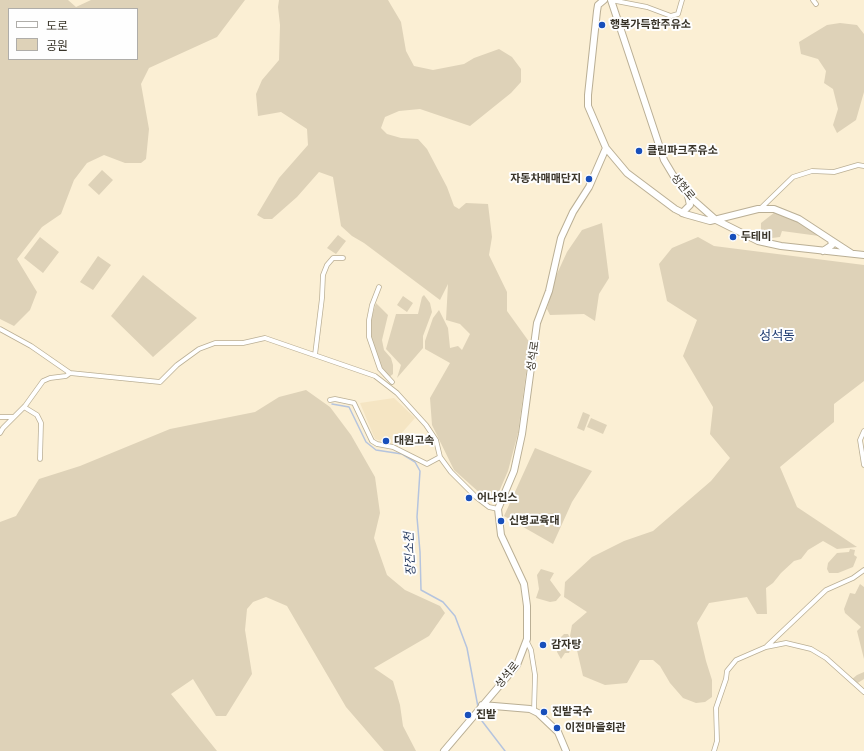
<!DOCTYPE html>
<html>
<head>
<meta charset="utf-8">
<style>
	body { margin:0 }
	#map { position:relative; width:864px; height:751px; overflow:hidden; background:#fbefd4; font-family:"Asap Condensed","Noto Sans KR",sans-serif }
	canvas { display:block }
	.legend { position:absolute; left:8px; top:8px; width:130px; height:52px; box-sizing:border-box; background:#fefefe; border:1px solid #afada9; margin:0; padding:5px 7px; list-style:none; font-size:12px; color:#393429 }
	.legend li { display:flex; align-items:center; gap:8px; height:20px }
	.legend b { width:20px; border:1px solid #afada9 }
</style>
</head>
<body>
<div id="map">
<canvas width="864" height="751"></canvas>
<ul class="legend">
<li><b style="height:5px;background:#fff"></b>도로</li>
<li><b style="height:11px;background:#ded2b8"></b>공원</li>
</ul>
</div>
<script>
const context = document.querySelector('canvas').getContext('2d');
context.lineJoin = 'round';
function fill(path, color) { context.fillStyle = color; context.fill(path, 'evenodd'); }
const shape = rows => new Path2D(rows.map(r => 'M' + r).join(''));
function trace(path, color, width, dash) { context.strokeStyle = color; context.lineWidth = width; context.lineCap = dash ? 'butt' : 'round'; context.setLineDash(dash || []); context.stroke(path); }
function drawText(font, color, halo, rows, align = 'center') {
  context.font = font + ' "Asap Condensed","Noto Sans KR",sans-serif'; context.lineWidth = 4; context.setLineDash([]); context.textBaseline = 'middle'; context.strokeStyle = halo; context.fillStyle = color; for (const [text, x, y, turn = 0] of rows) {
    context.save(); context.translate(x, y); context.rotate((+turn || 0) * Math.PI / 180); context.textAlign = isNaN(turn) ? turn : align; if (halo) context.strokeText(text, 0, 0); context.fillText(text, 0, 0); context.restore();
  }
}
fill(shape([
	[394,398,415,418,392,444,375,439,360,403]
]), '#f5e5c3');
fill(shape([
	[0,0,68,0,76,7,91,0,245,0,217,37,149,68,141,84,149,129,146,159,141,163,125,163,104,155,87,163,74,180,61,214,42,227,17,259,37,292,30,310,14,326,0,319],
	[9,9,137,9,137,59,9,59],
	[279,0,388,0,401,22,406,51,414,66,433,70,464,64,474,58,499,49,512,57,521,69,521,82,511,93,470,126,420,109,399,111,385,117,381,128,387,134,401,138,418,139,427,149,447,187,454,206,459,209,466,203,488,204,492,237,489,255,507,292,507,311,530,343,518,433,508,471,498,494,490,498,481,494,454,470,432,425,430,398,450,363,425,349,425,341,433,318,439,310,448,328,450,348,458,346,462,350,470,334,460,324,446,320,448,284,440,300,364,243,352,236,341,226,333,177,319,172,297,197,272,219,264,219,257,215,279,178,308,145,307,129,281,112,258,116,256,94,262,80,279,60,280,25,278,7],
	[840,23,857,25,864,34,864,92,856,120,837,133,833,125,838,109,833,89,824,83,826,71,818,59,801,54,799,42,827,25],
	[102,170,113,180,99,195,88,185],
	[775,212,798,221,819,236,782,231,780,237,772,238,761,234,761,223],
	[602,223,609,278,599,294,595,321,584,314,550,315,547,309,556,276,567,252,582,230],
	[338,235,346,241,336,254,327,248],
	[40,237,59,252,43,273,24,258],
	[698,237,714,246,864,265,864,381,834,404,834,422,780,467,797,507,857,547,837,549,823,541,808,550,801,559,794,561,781,573,773,583,766,588,767,614,757,614,747,597,709,603,697,623,706,661,712,680,712,697,705,702,696,703,683,698,670,683,660,666,653,660,640,660,627,683,605,685,583,676,576,646,570,636,572,625,587,612,564,597,565,582,592,557,624,541,653,531,711,481,730,458,710,434,713,407,683,356,697,320,667,301,659,264,672,248],
	[98,256,111,265,93,290,80,282],
	[143,275,197,318,153,357,111,316],
	[424,295,430,303,432,312,423,336,423,348,397,378,401,365,386,349,396,314,418,314,422,297],
	[403,296,413,303,407,312,397,305],
	[376,303,388,315,382,340,384,350,391,358,393,365,393,374,387,379,375,357,371,335,371,319],
	[306,390,330,407,351,435,375,477,380,513,374,538,387,575,405,590,440,606,445,613,429,636,374,668,393,681,400,705,403,726,416,751,384,751,346,707,287,606,266,597,253,602,247,609,245,630,252,674,226,716,216,716,193,679,171,694,217,751,0,751,0,522,16,516,39,479,80,466,170,429,255,412,279,397],
	[583,412,590,415,584,431,577,428],
	[591,418,607,425,603,434,587,427],
	[535,448,592,471,572,502,553,544,504,516],
	[850,549,855,550,854,555,857,557,853,567,838,573,829,573,827,569,828,563,837,553,849,552],
	[541,569,554,573,550,580,561,595,556,601,550,602,536,598,539,589,537,575],
	[860,584,864,587,864,659,857,631,861,627,845,613,844,609,850,593,855,594],
	[564,634,568,634,570,638,569,647,567,649,570,650,569,653,565,653,561,659,557,652,559,639],
	[864,672,864,679,856,684,851,680,857,675]
]), '#ded2b8');
trace(shape([
	[332,404,349,407,366,442,376,450,402,454,415,462,420,471,417,517,420,552,421,590,443,602,455,616,467,648,478,707],
	[480,713,482,721,505,751]
]), '#b5c4de', 1.5);
const street = shape([
	[611,0,647,7,671,16,678,14,682,0],
	[813,0,816,4],
	[760,209,793,177,812,171,834,172,858,165,864,166],
	[379,287,372,305,369,320,369,337,380,369,392,382],
	[0,329,31,346,70,373,160,382,177,365,199,349,215,343,243,343,265,338,375,376,397,393,426,425,436,440,440,457,451,472,476,497,489,507,498,509],
	[315,355,322,298,323,275,327,265,333,258,343,258],
	[330,400,335,399,354,403,372,441,377,444,393,447,427,464,440,457],
	[24,407,37,415,41,423,40,459],
	[0,417,13,417],
	[864,431,860,440,864,465],
	[0,433,3,428,25,406,43,381,50,378,66,376,70,373],
	[527,642,531,650,535,675,534,711],
	[767,646,826,590,853,578,864,570],
	[714,751,717,741,716,708,726,679,727,671,736,660,766,647,786,643,811,649,826,658,864,692]
]);
const secondary = shape([
	[611,0,664,160,673,175,690,197,716,220,758,241,781,246,864,255],
	[606,148,627,173,675,209,685,214,710,221,758,209,774,209,799,219,831,240],
	[682,213,690,205,688,196],
	[823,251,832,245,831,240,851,253],
	[482,705,530,709,538,713,558,732,566,751],
	[444,751,517,665,527,639,527,606,524,584,501,535,498,509,514,471,522,434,537,323,549,291,561,238,573,212,589,187,606,148,588,106,588,95,597,11,598,5,604,0]
]);
trace(street, '#baaf95', 5.5);
trace(secondary, '#baaf95', 8);
trace(street, '#fff', 4);
trace(secondary, '#fff', 6);
for (const [x, y, r, color] of [
	[602,25,4,"#184fbb"],
	[639,151,4,"#184fbb"],
	[589,179,4,"#184fbb"],
	[733,237,4,"#184fbb"],
	[386,441,4,"#184fbb"],
	[469,498,4,"#184fbb"],
	[501,521,4,"#184fbb"],
	[543,645,4,"#184fbb"],
	[544,712,4,"#184fbb"],
	[468,715,4,"#184fbb"],
	[557,728,4,"#184fbb"]
]) { const dot = new Path2D(); dot.arc(x, y, r, 0, 2 * Math.PI); context.fillStyle = color; context.fill(dot); trace(dot, '#fefefe', 1.5); }
drawText('bold 11px', '#393429', '#fefefe', [
	["행복가득한주유소",610,25],
	["클린파크주유소",647,151],
	["자동차매매단지",581,179,"right"],
	["두테비",741,237],
	["대원고속",394,441],
	["어나인스",477,498],
	["신병교육대",509,521],
	["감자탕",551,645],
	["진밭국수",552,712],
	["진밭",476,715],
	["이전마을회관",565,728]
], 'left');
drawText('11px', '#393429', '#fefefe', [
	["성현로",683,187,51],
	["성석로",533,356,-82],
	["성석로",507,675,-51]
]);
drawText('italic 12px', '#263a60', '#fefefe', [
	["장진소천",410,554,-93]
]);
drawText('13px', '#1d3a70', '#fefefe', [
	["성석동",777,336]
]);
</script>
</body>
</html>
